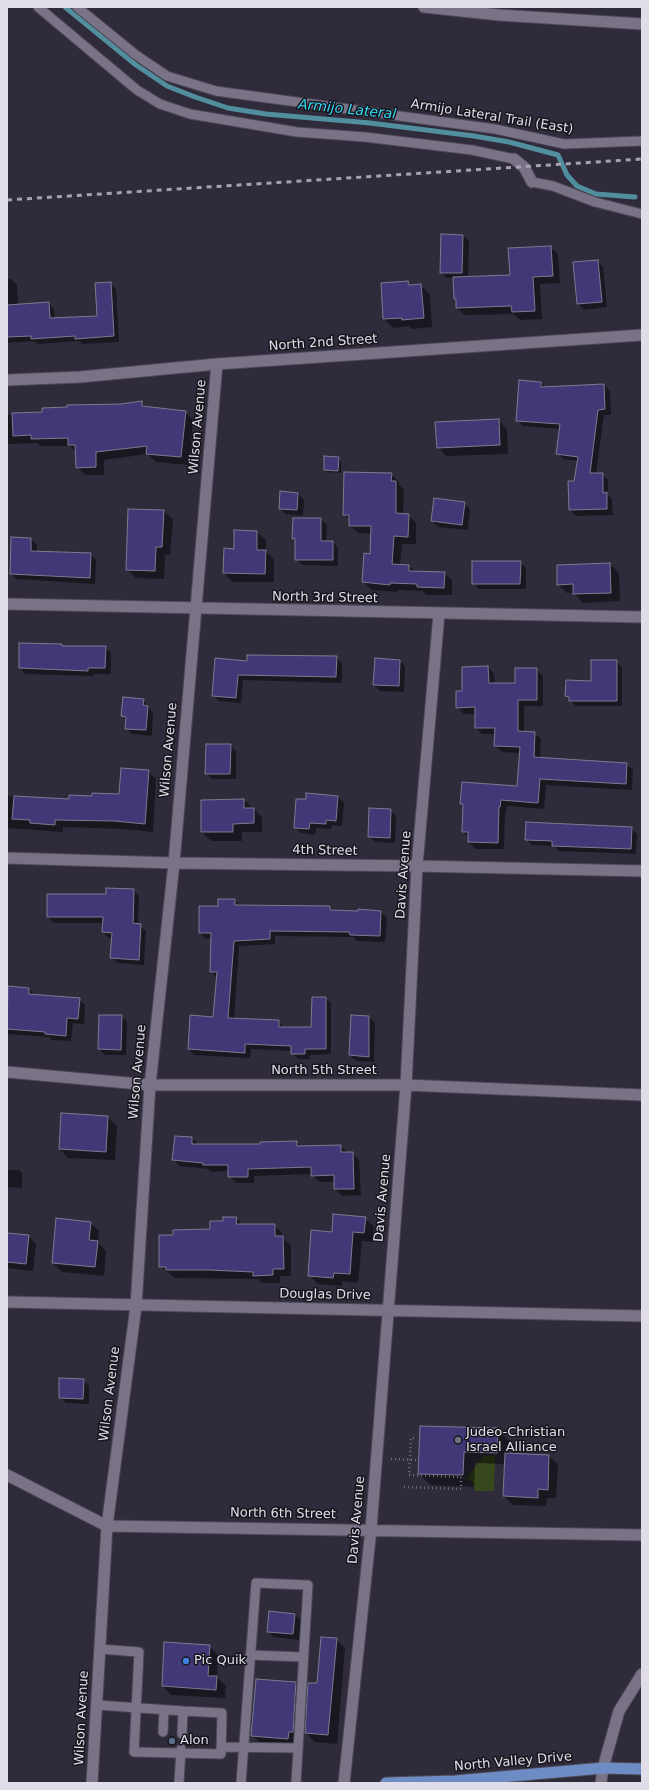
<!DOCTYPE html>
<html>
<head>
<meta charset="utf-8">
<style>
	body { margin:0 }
	#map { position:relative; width:649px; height:1790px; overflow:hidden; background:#302b3b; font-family:"DejaVu Sans",sans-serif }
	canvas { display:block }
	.frame { position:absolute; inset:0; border:8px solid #e1dde8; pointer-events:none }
</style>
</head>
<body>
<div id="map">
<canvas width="649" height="1790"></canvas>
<div class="frame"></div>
</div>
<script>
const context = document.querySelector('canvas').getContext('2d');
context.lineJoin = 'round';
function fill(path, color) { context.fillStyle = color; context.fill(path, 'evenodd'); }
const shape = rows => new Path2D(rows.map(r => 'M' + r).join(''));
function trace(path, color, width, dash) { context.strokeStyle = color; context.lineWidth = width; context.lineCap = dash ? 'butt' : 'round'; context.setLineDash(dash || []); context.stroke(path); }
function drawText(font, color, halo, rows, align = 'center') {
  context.font = font + ' "DejaVu Sans",sans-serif'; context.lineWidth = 3; context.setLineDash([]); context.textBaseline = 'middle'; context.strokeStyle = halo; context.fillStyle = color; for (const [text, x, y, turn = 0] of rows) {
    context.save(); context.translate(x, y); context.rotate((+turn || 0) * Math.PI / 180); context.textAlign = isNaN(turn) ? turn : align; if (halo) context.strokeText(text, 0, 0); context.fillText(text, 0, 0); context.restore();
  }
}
fill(shape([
	[483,1456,495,1456,494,1491,475,1491,473,1483,467,1478]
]), '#37481c');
fill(shape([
	[463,236,469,241,468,277,511,276,550,247,558,254,560,283,540,284,542,319,520,320,514,314,465,315,457,308,457,301,455,299,454,278,447,278,441,272],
	[598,261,603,267,607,307,584,310,578,304],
	[7,279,11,279,17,285,18,305,48,303,54,309,55,319,98,316,110,283,116,289,119,342,82,344,80,341,38,344,35,341,7,343],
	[408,282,413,286,421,286,430,294,432,327,412,329,409,326,393,328,384,319],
	[520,381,541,383,546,388,604,385,610,391,611,415,604,415,596,474,602,474,608,480,608,495,612,499,613,515,576,516,570,510,569,482,575,482,579,461,563,459,558,453,561,429,523,426,517,420],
	[141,402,147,408,185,412,193,420,189,465,156,462,148,454,104,460,104,475,85,475,77,467,76,452,70,446,40,446,37,443,7,444,7,415],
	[498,420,507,429,508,454,446,456,438,447],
	[338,458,341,461,341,473,327,472,325,470],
	[391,474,399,482,399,485,404,490,403,515,408,515,416,523,416,544,402,544,400,565,409,566,415,572,444,573,452,580,452,595,426,595,423,591,398,590,397,592,372,590,363,581,371,555,372,534,358,533,350,526,350,520,344,514],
	[281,492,298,494,304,500,303,516,286,514,280,508],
	[464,503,470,509,468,530,438,527,432,521],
	[129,510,164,511,173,520,170,555,165,555,164,579,136,578,127,569],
	[321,519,327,525,326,542,333,542,338,548,338,566,302,565,296,559,296,541,293,538],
	[257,532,266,540,266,551,274,560,274,582,233,582,224,573,235,550],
	[31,539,37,545,37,552,90,554,96,560,95,584,17,579,11,574],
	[520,562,526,568,526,589,479,589,473,583],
	[610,564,619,573,620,601,583,603,574,593,567,593,558,584],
	[61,645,63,647,105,647,111,653,111,674,94,674,94,676,25,674,20,668],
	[336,657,342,663,342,683,243,680,241,703,219,701,213,695,248,662],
	[399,661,405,666,404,692,380,691,374,685],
	[616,661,622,667,622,706,576,706,566,696,592,682],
	[488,667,494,674,495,684,516,684,536,669,543,676,543,706,524,706,524,732,534,733,541,739,540,759,626,764,633,770,632,790,546,785,544,809,507,806,506,813,505,813,504,849,475,849,469,842,469,838,463,832,464,806,461,803,518,788,521,753,502,752,495,746,496,734,482,734,476,728,476,714,464,714,457,707,463,692],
	[143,700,153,713,152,736,132,734,126,728,127,720,122,716],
	[230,745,236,751,236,779,212,779,206,773],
	[148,771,156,779,153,832,123,829,63,827,63,832,7,828,7,796,70,800,120,795],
	[307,794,338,797,344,803,342,826,332,825,331,829,316,828,315,835,301,833,295,827,307,800],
	[244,800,262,817,262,832,242,832,242,841,211,841,202,832],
	[390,810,396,816,395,843,375,842,369,836],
	[631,828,637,834,636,854,559,851,554,846,532,845,526,839],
	[134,890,139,896,138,925,146,931,144,965,117,963,111,957,113,938,109,938,103,932,104,923,54,923,48,917,107,895],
	[235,900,241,906,330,907,334,911,381,912,387,918,385,942,357,941,353,937,275,936,275,944,239,946,234,1019,279,1021,284,1028,312,1028,325,998,331,1003,331,1054,310,1055,310,1059,298,1059,292,1053,292,1051,251,1049,250,1058,194,1055,189,1049,214,1018,217,978,211,972,212,939,206,939,200,933,200,907,219,907],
	[29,989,35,995,79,999,85,1005,84,1024,73,1023,71,1041,52,1040,50,1037,7,1034,7,992],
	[122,1016,127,1022,126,1055,105,1055,99,1049],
	[369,1017,375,1023,374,1062,356,1061,350,1055],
	[108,1117,117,1126,115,1160,68,1158,60,1149],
	[192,1138,199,1145,261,1145,297,1142,302,1147,341,1146,348,1153,352,1153,359,1160,361,1195,342,1196,335,1189,335,1182,319,1182,312,1174,254,1176,254,1183,236,1183,229,1176,229,1171,211,1172,208,1169,180,1166,173,1159],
	[7,1170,19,1170,22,1173,22,1188,9,1187,7,1186],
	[236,1218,243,1225,274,1225,282,1233,282,1237,291,1245,291,1276,280,1276,280,1283,262,1283,258,1279,175,1278,160,1266,174,1236,211,1230,224,1222],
	[365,1218,374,1227,373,1242,362,1241,358,1283,342,1281,342,1286,318,1284,309,1275,333,1233],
	[90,1223,99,1231,98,1243,106,1251,104,1276,62,1272,53,1263],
	[7,1234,28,1236,36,1244,33,1271,7,1268],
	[83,1380,89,1386,89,1404,66,1403,60,1397],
	[498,1429,509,1441,509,1454,549,1456,558,1465,556,1498,547,1498,546,1506,513,1505,504,1496,506,1464,475,1463,474,1487,431,1485,419,1474],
	[295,1615,301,1620,299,1640,274,1637,268,1631],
	[336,1639,345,1648,337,1744,315,1742,306,1733,318,1685],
	[209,1646,218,1655,217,1677,226,1686,225,1698,171,1695,163,1686],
	[296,1683,305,1692,296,1747,261,1744,252,1735]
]), '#0007');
trace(shape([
	[65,7,136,65,167,86,195,97,228,108,266,114,370,123,474,136,509,142,558,155,567,175,577,186,596,194,635,197]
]), '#528f9e', 5);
const building = shape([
	[441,234,463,235,462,273,440,273,441,234],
	[551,246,553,276,533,277,535,311,512,312,511,306,456,308,456,299,454,299,453,277,510,275,508,248,551,246],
	[598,260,602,302,577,304,573,262,598,260],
	[408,281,409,285,421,284,424,318,402,320,402,318,383,319,381,283,408,281],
	[111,282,114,336,75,339,75,336,31,339,31,336,7,337,7,305,49,302,50,318,97,316,95,283,111,282],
	[519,380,541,382,541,387,604,384,605,409,598,410,590,473,603,473,603,493,607,492,607,509,569,510,568,481,574,481,578,457,556,454,560,424,516,421,519,380],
	[142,401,142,406,186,411,181,457,146,454,147,446,96,452,96,467,76,468,75,445,68,445,68,438,31,439,31,435,13,436,12,413,42,412,42,408,67,407,67,405,121,404,142,401],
	[499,419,500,445,437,448,435,422,499,419],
	[324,456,339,457,338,471,324,470,324,456],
	[344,472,392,473,391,481,396,481,396,513,409,514,408,537,394,536,392,564,409,565,409,571,445,572,444,588,417,587,417,584,390,583,390,585,362,582,364,553,370,554,371,526,349,526,349,515,343,515,344,472],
	[280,491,298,493,297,510,279,509,280,491],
	[434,498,465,502,462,525,431,521,434,498],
	[128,509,164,510,162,547,156,547,155,571,126,570,128,509],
	[293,518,321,518,321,541,333,541,333,560,295,560,295,538,292,539,293,518],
	[234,530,257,531,257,550,266,550,265,574,223,573,224,548,234,549,234,530],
	[11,537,31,538,31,551,91,553,90,578,10,574,11,537],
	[472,561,521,561,520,584,472,584,472,561],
	[610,563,611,593,573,594,573,584,557,585,557,565,610,563],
	[19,643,62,644,62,646,106,646,105,668,88,668,88,671,19,668,19,643],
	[247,655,337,656,336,677,238,675,236,698,212,696,215,658,247,661,247,655],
	[375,658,400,660,399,686,373,685,375,658],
	[591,660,617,660,617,701,569,701,569,697,565,696,566,680,591,681,591,660],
	[488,666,489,683,515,683,515,668,537,668,537,700,518,700,518,731,535,732,534,757,627,763,626,784,540,779,538,803,501,800,500,807,499,807,498,843,468,842,468,832,462,832,463,804,460,804,462,782,517,786,520,747,494,746,495,728,475,728,475,707,456,708,456,691,462,691,462,667,488,666],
	[123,697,144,699,143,705,148,706,146,730,125,729,126,717,121,716,123,697],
	[206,744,231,744,230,774,205,774,206,744],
	[121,768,149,770,145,824,115,821,55,820,55,825,30,823,30,820,12,819,14,796,69,799,69,795,92,796,92,793,119,794,121,768],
	[306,793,338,796,336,821,326,820,326,824,310,823,309,829,294,828,296,799,306,799,306,793],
	[244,799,244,808,254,808,254,823,233,824,233,832,201,832,201,800,244,799],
	[369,808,391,809,390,838,368,837,369,808],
	[526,822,632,827,631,849,552,846,552,841,525,840,526,822],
	[106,888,134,889,133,923,141,924,139,960,110,958,112,933,102,932,103,917,47,917,47,894,106,894,106,888],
	[218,899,235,899,235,905,330,906,330,910,358,911,358,909,381,911,380,936,350,935,349,932,270,931,270,939,234,941,228,1018,279,1020,279,1027,311,1027,312,997,326,997,326,1049,305,1049,305,1054,291,1054,291,1046,245,1044,245,1053,188,1049,190,1015,213,1017,217,972,210,972,211,933,199,933,199,906,218,906,218,899],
	[8,986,29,988,29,994,80,998,78,1019,67,1018,66,1036,45,1034,45,1032,7,1029,8,986],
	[99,1015,122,1015,121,1050,98,1049,99,1015],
	[351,1015,369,1016,369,1057,349,1055,351,1015],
	[61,1113,108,1116,106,1152,59,1149,61,1113],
	[175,1136,192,1137,192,1144,260,1144,260,1142,297,1141,297,1146,341,1145,341,1152,353,1152,354,1189,334,1189,334,1175,311,1176,311,1167,248,1169,248,1177,228,1177,228,1165,203,1165,203,1163,172,1160,175,1136],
	[333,1214,366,1217,364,1233,353,1232,350,1274,334,1273,333,1278,308,1276,311,1230,332,1232,333,1214],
	[223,1217,237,1217,236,1224,275,1224,275,1236,283,1236,284,1269,273,1269,273,1275,253,1276,253,1272,209,1270,166,1270,166,1267,159,1267,159,1235,173,1235,173,1230,210,1229,210,1221,223,1221,223,1217],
	[56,1218,91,1222,89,1240,98,1241,95,1267,52,1263,56,1218],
	[7,1233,29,1235,26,1264,7,1262,7,1233],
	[59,1378,84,1379,83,1399,59,1398,59,1378],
	[420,1426,498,1428,497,1453,464,1452,463,1475,418,1474,420,1426],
	[505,1453,549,1455,548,1490,538,1489,538,1498,503,1496,505,1453],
	[269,1611,295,1614,293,1634,267,1632,269,1611],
	[321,1637,337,1638,328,1735,305,1733,308,1683,317,1683,321,1637],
	[164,1642,210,1645,208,1676,217,1676,216,1690,162,1686,164,1642],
	[256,1679,296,1682,293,1732,289,1732,288,1739,251,1736,256,1679]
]);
fill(building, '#413977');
trace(building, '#7b7b8f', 1);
const service = shape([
	[38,7,137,90,160,104,190,114,297,132,365,137,472,150,514,159],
	[77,7,136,55,167,76,216,91,495,129,564,144,642,141],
	[532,182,553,186,595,202,642,214],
	[100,1649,139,1652,134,1752,221,1754,222,1713,183,1711],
	[250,1655,303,1657],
	[97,1705,183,1711,182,1734],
	[163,1732,164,1710],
	[221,1747,298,1748],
	[179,1783,181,1749],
	[241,1783,256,1583,308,1585,296,1783]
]);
const minor = shape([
	[424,7,499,15,642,24],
	[514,159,524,167,532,182],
	[7,380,80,377,217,364,642,335],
	[7,604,642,617],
	[7,858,174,863,417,866,642,871],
	[7,1072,150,1085,406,1085,642,1095],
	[7,1302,642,1316],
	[7,1475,107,1526,642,1535],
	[92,1783,107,1526,136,1306,150,1085,174,863,217,364],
	[344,1783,371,1529,406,1085,417,866,439,614],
	[601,1783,603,1768,619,1711,642,1674]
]);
const primary = shape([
	[386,1783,455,1781,603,1768,642,1769]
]);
trace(service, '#4c4855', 11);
trace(minor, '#4c4855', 13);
trace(primary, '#4c4855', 13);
trace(shape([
	[391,1459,419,1460],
	[404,1487,461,1489,461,1477,409,1475,411,1438,417,1438]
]), '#6e6a78', 2.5, [1, 3]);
trace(service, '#7a7387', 9);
trace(minor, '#7a7387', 11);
trace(primary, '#6d8cc4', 11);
trace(shape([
	[7,200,642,159]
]), '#a6a2ae', 3, [5, 5]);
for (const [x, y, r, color] of [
	[458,1440,4,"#6b7280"],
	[186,1661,4,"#3f7fe0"],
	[172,1741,4,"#5c6f8a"]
]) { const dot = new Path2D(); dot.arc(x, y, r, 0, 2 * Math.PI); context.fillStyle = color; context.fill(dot); trace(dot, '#17151c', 1.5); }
drawText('13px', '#e1dde8', '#17151c', [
	["Armijo Lateral Trail (East)",492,117,9],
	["North 2nd Street",323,343,-4],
	["Wilson Avenue",198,427,-85],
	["North 3rd Street",325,598,1],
	["Wilson Avenue",169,750,-85],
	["4th Street",325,851,1],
	["Davis Avenue",404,875,-86],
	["North 5th Street",324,1071],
	["Wilson Avenue",138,1072,-85],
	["Davis Avenue",383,1198,-85],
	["Douglas Drive",325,1295,1],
	["Wilson Avenue",110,1394,-83],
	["North 6th Street",283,1514,1],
	["Davis Avenue",357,1520,-85],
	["Wilson Avenue",82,1718,-87],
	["North Valley Drive",513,1762,-5]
]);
drawText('13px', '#e1dde8', '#17151c', [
	["Judeo-Christian",466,1433],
	["Israel Alliance",466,1448],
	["Pic Quik",194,1661],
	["Alon",180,1741]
], 'left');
drawText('italic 14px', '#31d5f3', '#17151c', [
	["Armijo Lateral",347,110,6]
]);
</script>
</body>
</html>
